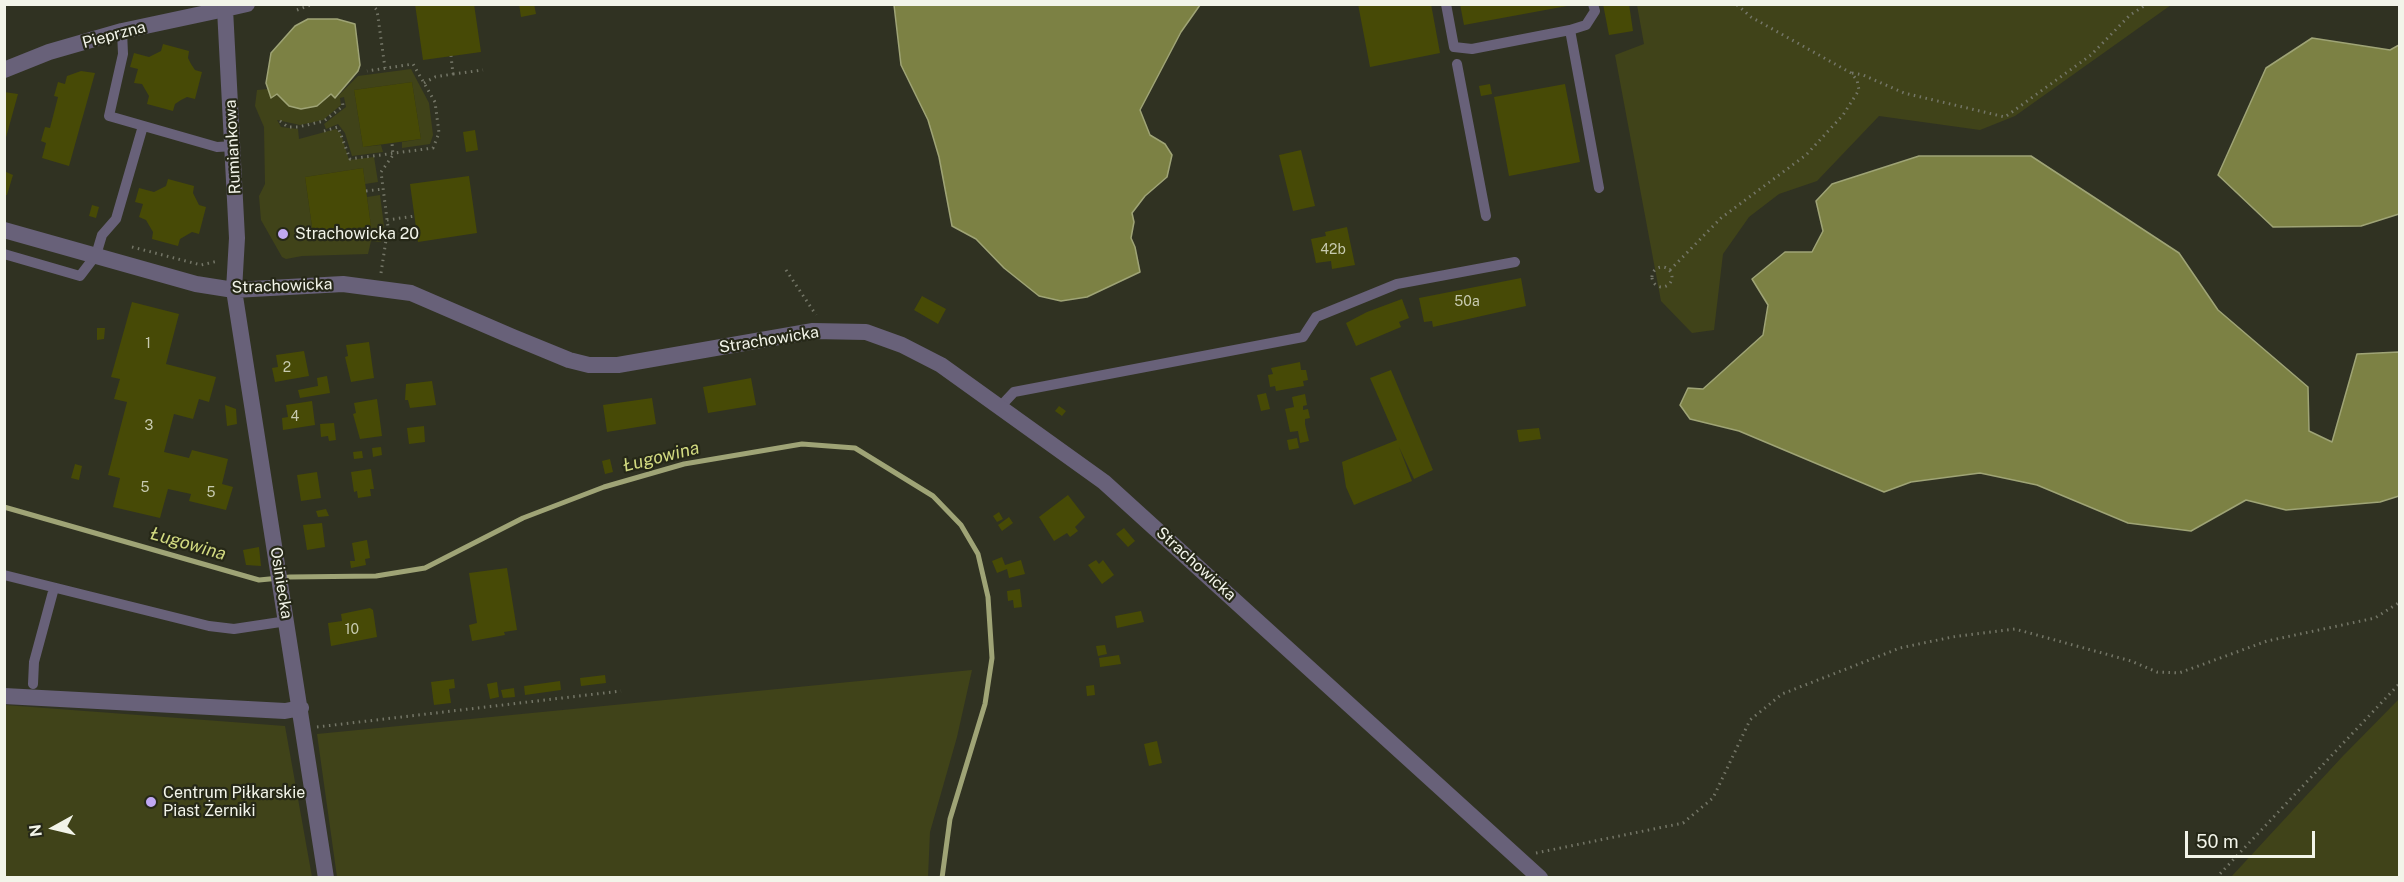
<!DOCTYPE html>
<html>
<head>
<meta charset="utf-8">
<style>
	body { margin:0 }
	#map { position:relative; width:2404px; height:882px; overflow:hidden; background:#303222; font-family:"Public Sans",sans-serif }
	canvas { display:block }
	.frame { position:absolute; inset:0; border:6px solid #f2f4e9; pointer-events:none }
	.north { position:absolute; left:24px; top:798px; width:60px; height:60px; -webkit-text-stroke:4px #262818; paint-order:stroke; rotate:262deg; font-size:16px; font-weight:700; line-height:24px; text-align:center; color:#f2f4e9 }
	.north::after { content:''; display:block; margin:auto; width:21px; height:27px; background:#f2f4e9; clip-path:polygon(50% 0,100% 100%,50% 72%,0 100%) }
	.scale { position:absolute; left:2185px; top:831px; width:130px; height:27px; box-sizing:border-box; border:3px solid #f2f4e9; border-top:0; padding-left:8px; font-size:18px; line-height:21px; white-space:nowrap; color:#f2f4e9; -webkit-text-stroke:4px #262818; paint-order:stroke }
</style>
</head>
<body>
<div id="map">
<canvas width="2404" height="882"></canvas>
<div class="frame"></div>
<div class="north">N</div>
<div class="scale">50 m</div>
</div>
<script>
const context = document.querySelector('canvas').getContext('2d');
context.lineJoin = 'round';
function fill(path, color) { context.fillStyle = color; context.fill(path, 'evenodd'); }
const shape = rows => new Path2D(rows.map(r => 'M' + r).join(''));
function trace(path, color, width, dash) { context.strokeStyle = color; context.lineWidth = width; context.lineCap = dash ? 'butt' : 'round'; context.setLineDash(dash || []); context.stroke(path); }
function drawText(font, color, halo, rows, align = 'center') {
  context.font = font + ' "Public Sans",sans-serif'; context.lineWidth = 4.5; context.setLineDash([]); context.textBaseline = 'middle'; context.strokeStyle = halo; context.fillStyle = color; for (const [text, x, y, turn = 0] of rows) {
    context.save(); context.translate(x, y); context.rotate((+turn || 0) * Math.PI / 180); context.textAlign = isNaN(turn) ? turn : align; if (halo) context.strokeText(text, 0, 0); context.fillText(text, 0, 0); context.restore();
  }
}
fill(shape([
	[1637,5,1637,4,2171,5,2015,116,1980,130,1879,116,1817,181,1779,194,1749,217,1723,254,1714,330,1692,333,1661,301,1615,55,1644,44],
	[411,69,429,103,433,135,430,144,402,148,402,142,421,139,412,82,354,90,363,147,381,145,383,152,352,156,345,133,338,124,326,129,324,124,346,107,344,97,340,98,341,105,323,120,300,125,277,120,281,127,298,129,299,139,336,129,341,134,349,160,374,157,378,182,365,184,363,168,305,177,313,234,371,226,367,197,380,195,384,226,381,242,371,241,368,254,302,256,286,259,282,257,261,220,259,196,265,184,264,127,255,106,257,90,268,89,271,98,277,94,301,109,317,106,332,94,336,98,358,76],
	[972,670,957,737,930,832,928,877,337,877,317,734],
	[2399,699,2399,877,2231,877,2342,757],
	[5,705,285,726,312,877,5,878]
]), '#404319');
const water = shape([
	[894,5,1200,5,1181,32,1140,110,1150,135,1165,144,1172,155,1167,177,1145,196,1132,213,1134,222,1131,238,1135,247,1140,272,1087,297,1061,301,1039,296,1004,268,976,239,952,226,939,157,928,120,901,65,894,5],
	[308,19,337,19,355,24,360,65,358,71,335,98,331,94,317,106,301,109,289,106,277,94,271,98,266,83,271,53,295,26,308,19],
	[2312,38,2390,50,2399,45,2399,214,2361,226,2273,227,2218,175,2266,68,2312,38],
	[1919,156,2031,156,2179,253,2218,310,2308,387,2309,431,2332,442,2357,354,2399,352,2399,496,2380,502,2286,510,2246,500,2191,531,2128,523,2037,485,1980,473,1911,482,1884,492,1739,431,1690,419,1680,405,1688,388,1703,389,1763,335,1768,305,1752,279,1785,252,1812,252,1823,231,1816,201,1832,184,1919,156]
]);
fill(water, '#7c8144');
trace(water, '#9fa476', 1.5);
trace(shape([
	[4,507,259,580,290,577,376,576,425,568,523,518,604,487,684,464,802,444,855,448,933,496,961,525,978,554,988,597,992,658,985,704,950,819,942,878]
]), '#9fa476', 5);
fill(shape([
	[415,4,474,4,481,52,423,60],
	[519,4,534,4,536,14,521,17],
	[1358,4,1431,4,1440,53,1370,67],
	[1460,4,1567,4,1567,6,1464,25],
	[1603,4,1629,4,1633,31,1609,35],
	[163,44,189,51,188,58,191,64,195,70,202,72,195,99,187,97,181,100,175,104,173,111,147,104,149,96,142,84,134,83,138,69,130,67,134,53,149,57,161,51],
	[81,71,95,73,69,166,42,158,46,143,41,141,45,127,50,128,58,97,54,96,58,82,65,84,67,76],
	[412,82,421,139,363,147,354,90],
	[1490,84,1492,94,1481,96,1479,86],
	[1565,84,1580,162,1509,176,1494,97],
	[4,92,18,94,5,141,4,141],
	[475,130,478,150,466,152,463,132],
	[1301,150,1315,206,1293,211,1279,155],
	[363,168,371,226,313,234,305,177],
	[4,171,13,175,7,195,4,195],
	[469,176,477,233,418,242,410,184],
	[168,179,194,186,193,193,199,205,206,207,199,234,192,232,180,239,178,246,152,239,153,232,146,220,139,217,143,204,135,202,139,188,154,192,166,186],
	[92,205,99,207,96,218,89,216],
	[1347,227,1355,265,1332,269,1331,261,1316,263,1311,239,1326,236,1325,232],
	[1521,278,1526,306,1433,327,1432,321,1424,322,1419,298],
	[922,296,946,309,938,324,914,310],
	[1402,299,1409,318,1399,322,1401,327,1356,346,1346,323,1367,312],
	[132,302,179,314,166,364,216,377,209,402,199,399,193,419,174,414,164,452,189,458,192,450,228,459,222,484,233,487,226,510,189,501,191,494,168,489,160,518,113,507,120,478,108,475,127,402,114,399,120,379,111,377],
	[97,328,105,328,104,339,97,340],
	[369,342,374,378,351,382,345,357,348,356,346,345],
	[304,351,309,376,275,382,272,368,278,367,276,355],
	[1300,362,1301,370,1306,370,1308,380,1303,381,1304,386,1276,391,1275,386,1270,387,1268,375,1273,374,1271,368],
	[1391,370,1433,470,1414,479,1399,447,1412,481,1354,505,1346,487,1342,462,1397,440,1370,378],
	[327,376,330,393,300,398,298,390,318,386,317,378],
	[751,378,756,405,708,413,703,387],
	[432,381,436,405,410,408,408,400,405,400,406,384],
	[1266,393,1270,409,1261,411,1257,395],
	[1305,394,1307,405,1303,406,1303,410,1308,409,1310,418,1305,419,1305,424,1309,441,1300,443,1298,431,1290,432,1285,409,1294,407,1292,397],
	[652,398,656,424,607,432,603,405],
	[377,399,382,436,360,439,353,414,356,413,354,403],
	[312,401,315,425,283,430,282,418,288,417,286,405],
	[225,405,236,409,237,424,227,426],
	[1059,406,1066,411,1062,416,1055,411],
	[334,423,336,440,329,441,328,436,321,437,320,424],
	[424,426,425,442,409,444,407,428],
	[1539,428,1541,439,1519,442,1517,430],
	[1297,438,1299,448,1289,450,1287,440],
	[381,447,382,455,373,457,372,448],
	[362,451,363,458,354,459,353,452],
	[610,459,613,472,605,474,602,461],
	[75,464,82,466,79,480,71,478],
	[371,469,374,489,370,489,371,496,358,498,357,491,354,492,351,472],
	[317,472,321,498,301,501,297,475],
	[1068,495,1085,517,1075,527,1078,531,1070,537,1067,533,1054,541,1039,517],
	[326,509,329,516,318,517,316,511],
	[999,512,1003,519,997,522,993,516],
	[1009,517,1013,523,1002,531,998,525],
	[322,523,325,547,307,550,303,525],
	[1124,528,1135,541,1128,547,1116,534],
	[367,540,370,558,365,559,366,565,351,568,350,561,355,561,352,543],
	[259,547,261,566,246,565,243,550],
	[1002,557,1005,565,1021,560,1025,574,1009,578,1007,569,997,573,992,561],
	[1096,560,1099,564,1103,560,1114,575,1102,584,1088,565],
	[507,568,517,630,504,632,505,635,472,641,469,625,477,623,469,573],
	[1020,589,1022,607,1014,608,1013,600,1008,601,1007,591],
	[370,608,373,610,377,637,331,646,328,623,342,621,341,614],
	[1141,611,1144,622,1117,628,1115,616],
	[1105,645,1107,654,1098,656,1096,646],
	[1119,655,1121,664,1100,667,1099,658],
	[605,675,606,683,581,686,580,678],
	[454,679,455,688,449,689,451,703,434,705,431,682],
	[560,681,561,690,525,695,524,686],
	[497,682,499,697,490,699,487,684],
	[1094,685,1095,695,1087,696,1086,686],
	[514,688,515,697,503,698,501,690],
	[1157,741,1162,763,1149,766,1144,744]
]), '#474a06');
trace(shape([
	[371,4,377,10,385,68],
	[297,10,313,4],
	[1852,73,1863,75,1904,93,2005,117,2091,55,2130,15,2147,4],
	[453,74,483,70],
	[424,83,435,77,453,74,451,56],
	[280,121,288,127,298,127,324,121,343,106,342,99],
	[324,131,338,127,350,159,433,148,439,133,435,102,413,64,367,71],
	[366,191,383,189],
	[387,220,415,216],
	[132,247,201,265,218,261],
	'1652 277a10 10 0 1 1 20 0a10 10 0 1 1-20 0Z',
	[786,270,816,315],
	[1670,270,1721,218,1806,155,1843,115,1859,90,1857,80,1851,73,1751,17,1736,4],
	[381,273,388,227,381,172,393,155,392,143],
	[317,727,621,691],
	[1536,853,1683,823,1713,798,1750,720,1782,694,1900,648,1952,637,2015,629,2131,661,2157,672,2179,673,2267,641,2375,618,2400,602],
	[2216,878,2400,683]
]), '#747667', 3, [1.5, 4.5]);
trace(shape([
	[1446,4,1454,47,1472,49,1570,30,1599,188],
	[1570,30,1586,25,1595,11,1593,4],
	[122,31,123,54,109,116,217,147,234,146],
	[1457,64,1486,216],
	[4,254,80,276,96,255,102,235,116,219,143,126],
	[999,408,1014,392,1303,337,1316,317,1397,284,1515,262],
	[4,575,209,626,234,629,287,621],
	[33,684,34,662,54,588]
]), '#686179', 10);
trace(shape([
	[4,70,49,52,122,31,225,9,225,4],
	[4,696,285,711,301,708],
	[326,878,234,290,343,284,411,293,513,337,569,360,589,365,618,365,813,331,866,332,902,345,941,365,1104,482,1540,878]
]), '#686179', 16);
trace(shape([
	[4,230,196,284,234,290,237,238,225,9,247,4]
]), '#686179', 16);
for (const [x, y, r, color] of [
	[283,234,6,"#c0a8f3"],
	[151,802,6,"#c0a8f3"]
]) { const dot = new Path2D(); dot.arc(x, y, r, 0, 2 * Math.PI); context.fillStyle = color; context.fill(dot); trace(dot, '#262818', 2); }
drawText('14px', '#c7cab0', null, [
	["42b",1333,250],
	["50a",1467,302],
	["1",148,344],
	["2",287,368],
	["4",295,417],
	["3",149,426],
	["5",145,488],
	["5",211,493],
	["10",352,630]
]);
drawText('16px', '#f2f4e9', '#262818', [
	["Pieprzna",114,35,-15],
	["Rumiankowa",233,147,-93],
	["Strachowicka",282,286,-2],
	["Strachowicka",769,340,-9],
	["Strachowicka",1196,564,42],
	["Osiniecka",281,583,81]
]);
drawText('16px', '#f2f4e9', '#262818', [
	["Strachowicka 20",295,234],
	["Centrum Piłkarskie",163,793],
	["Piast Żerniki",163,811]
], 'left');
drawText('italic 18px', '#d2da80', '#262818', [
	["Ługowina",661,457,-14],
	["Ługowina",188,544,16]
]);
</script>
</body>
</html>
